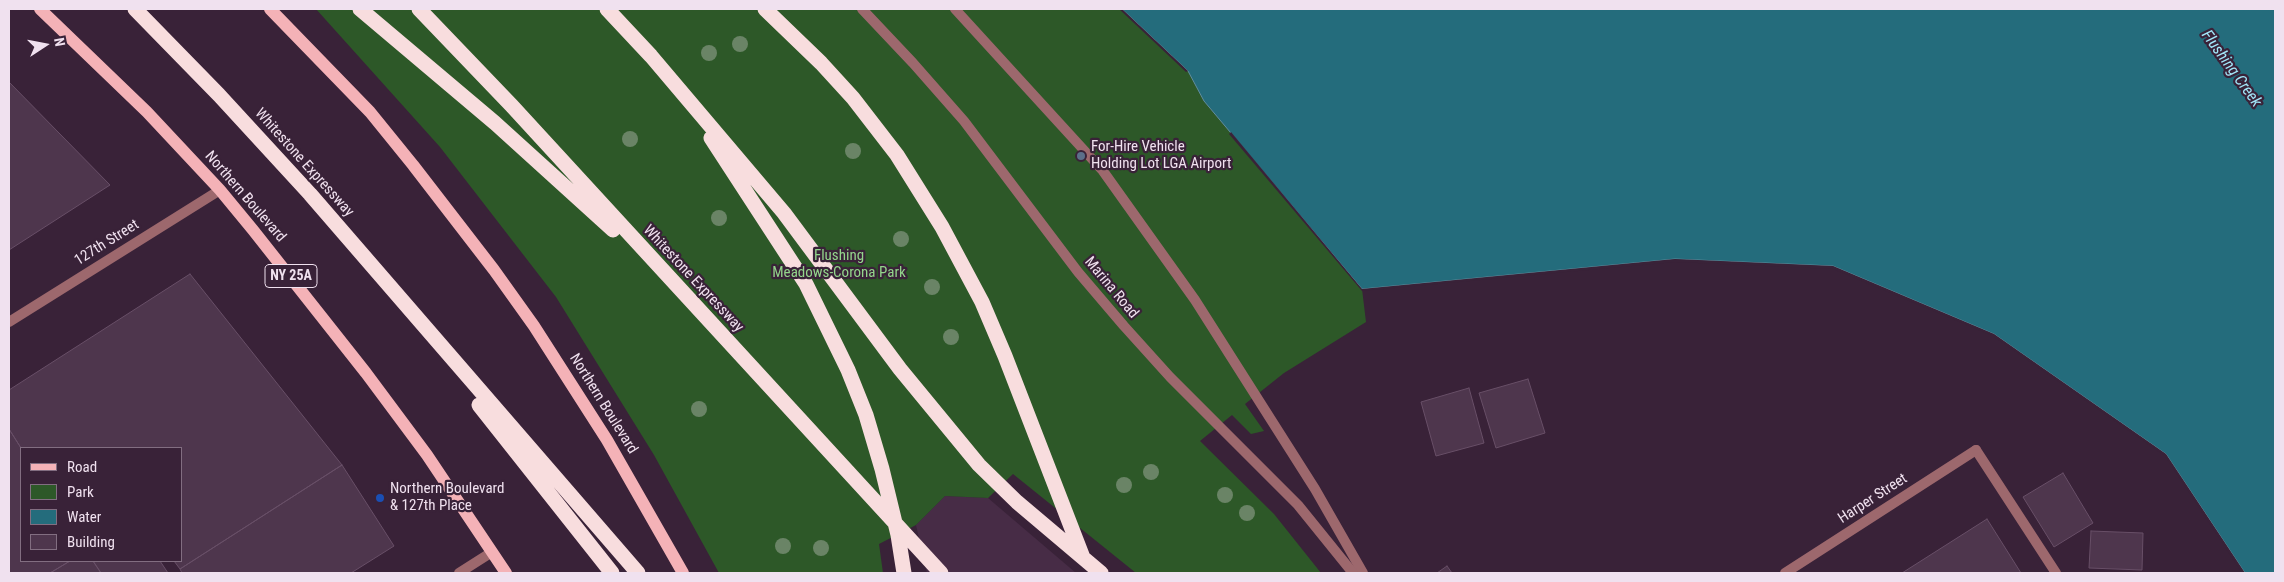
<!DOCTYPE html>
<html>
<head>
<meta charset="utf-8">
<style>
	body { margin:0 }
	#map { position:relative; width:2284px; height:582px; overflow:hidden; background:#392238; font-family:"Roboto Condensed",sans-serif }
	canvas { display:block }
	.frame { position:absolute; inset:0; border:10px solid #f0e1ef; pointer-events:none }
	.legend { position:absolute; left:20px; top:447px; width:162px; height:115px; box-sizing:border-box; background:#392238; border:1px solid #826e81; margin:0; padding:6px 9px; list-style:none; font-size:15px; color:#f0e1ef }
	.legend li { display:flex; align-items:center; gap:10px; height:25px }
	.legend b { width:25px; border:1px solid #826e81 }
	.north { position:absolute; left:20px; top:20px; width:50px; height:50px; -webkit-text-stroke:4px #392238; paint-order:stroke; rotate:79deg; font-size:14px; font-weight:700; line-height:20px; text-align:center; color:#f0e1ef }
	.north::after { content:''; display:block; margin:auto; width:18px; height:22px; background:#f0e1ef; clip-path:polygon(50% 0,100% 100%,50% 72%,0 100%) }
</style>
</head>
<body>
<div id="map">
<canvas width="2284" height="582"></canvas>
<div class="frame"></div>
<ul class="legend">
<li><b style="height:6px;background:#f4b2b7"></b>Road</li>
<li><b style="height:14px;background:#2d5828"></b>Park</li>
<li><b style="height:14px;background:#246c7c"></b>Water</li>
<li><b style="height:14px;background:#4e364d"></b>Building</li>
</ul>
<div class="north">N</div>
</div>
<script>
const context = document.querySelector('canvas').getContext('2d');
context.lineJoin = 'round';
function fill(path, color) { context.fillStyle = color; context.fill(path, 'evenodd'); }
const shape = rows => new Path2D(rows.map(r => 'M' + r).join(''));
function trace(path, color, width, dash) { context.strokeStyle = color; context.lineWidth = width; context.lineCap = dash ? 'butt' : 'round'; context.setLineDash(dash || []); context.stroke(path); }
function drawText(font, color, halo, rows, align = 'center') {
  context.font = font + ' "Roboto Condensed",sans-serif'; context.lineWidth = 4.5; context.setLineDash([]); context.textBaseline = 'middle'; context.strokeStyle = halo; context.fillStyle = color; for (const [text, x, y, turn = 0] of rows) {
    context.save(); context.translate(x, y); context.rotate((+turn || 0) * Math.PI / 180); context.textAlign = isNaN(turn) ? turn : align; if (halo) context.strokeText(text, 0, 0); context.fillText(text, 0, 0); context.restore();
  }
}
fill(shape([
	[945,496,988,498,1076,573,927,573,916,525]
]), '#472c46');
fill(shape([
	[316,9,1122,9,1188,71,1204,101,1362,289,1366,322,1284,373,1245,404,1264,431,1251,434,1232,415,1200,441,1274,514,1321,573,1136,573,1013,474,988,498,945,496,916,525,879,544,883,573,719,573,654,455,556,297,440,147]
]), '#2d5828');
const water = shape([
	[1122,9,2275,9,2275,573,2245,573,2166,454,1994,334,1833,266,1675,259,1362,289,1204,101,1188,71,1122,9]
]);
fill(water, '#246c7c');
trace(water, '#618f9e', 1);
fill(shape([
	[1119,9,1122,9,1188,71,1186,72],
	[1231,132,1362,289,1675,259,1833,266,1994,334,2166,454,2245,573,2242,573,2165,456,1993,336,1833,269,1675,262,1362,291,1229,134]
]), '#392238');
const building = shape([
	[9,82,110,185,9,250,9,82],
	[190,274,342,465,180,569,174,561,181,561,181,448,21,448,9,429,9,390,190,274],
	[1528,379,1545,433,1496,448,1479,393,1528,379],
	[1469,388,1484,443,1436,456,1421,402,1469,388],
	[9,429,21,448,21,561,70,561,50,573,9,573,9,429],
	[342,465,394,546,351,573,182,573,180,569,342,465],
	[2063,473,2093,523,2054,547,2023,497,2063,473],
	[1987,519,2021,573,1902,573,1987,519],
	[2091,531,2143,533,2142,570,2089,568,2091,531],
	[70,561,93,561,101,573,50,573,70,561],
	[93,561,160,561,168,573,101,573,93,561],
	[1447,566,1452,573,1437,573,1447,566]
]);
fill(building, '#4e364d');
trace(building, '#684f67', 1);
trace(shape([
	[955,9,1103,171,1195,300,1315,489,1363,573],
	[1976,450,2056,573]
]), '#9d686d', 10);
trace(shape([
	[862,9,913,63,964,121,1078,272,1124,326,1170,377,1298,505,1353,573],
	[9,322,220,190],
	[459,573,492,552],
	[1785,573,1976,450]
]), '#9d686d', 10);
trace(shape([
	[40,9,147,112,220,190,253,230,366,373,427,455,506,573],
	[270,9,370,112,413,165,494,270,534,326,607,440,683,573]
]), '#f4b2b7', 12);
trace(shape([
	[135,9,219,95,310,194,638,573],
	[360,9,495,123,613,230],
	[419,9,512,106,941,573],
	[607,9,651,56,784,213,900,369,979,465,1017,502,1101,573],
	[765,9,821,63,853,98,897,155,942,227,982,302,1005,356,1082,555],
	[711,138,806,284,848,370,866,415,882,469,898,535,904,573],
	[479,405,612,573]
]), '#f8ddde', 15);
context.fillStyle = '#6a8466';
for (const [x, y] of [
	[740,44],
	[709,53],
	[630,139],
	[853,151],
	[719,218],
	[901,239],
	[932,287],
	[951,337],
	[699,409],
	[1151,472],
	[1124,485],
	[1225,495],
	[1247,513],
	[783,546],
	[821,548]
]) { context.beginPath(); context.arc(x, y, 8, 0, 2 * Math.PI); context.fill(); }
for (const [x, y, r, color] of [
	[1081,156,5,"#5c6f8a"],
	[380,498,5,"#1a4fb4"]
]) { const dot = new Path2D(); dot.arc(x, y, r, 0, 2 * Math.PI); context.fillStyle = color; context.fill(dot); trace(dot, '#392238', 2); }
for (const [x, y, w] of [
	[291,276,52]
]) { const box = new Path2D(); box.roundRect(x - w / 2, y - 11.5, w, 23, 4); context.fillStyle = '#392238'; context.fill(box); trace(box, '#f0e1ef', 1); }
drawText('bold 14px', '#f0e1ef', null, [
	["NY 25A",291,276]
]);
drawText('15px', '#f0e1ef', '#392238', [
	["For-Hire Vehicle",1091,147],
	["Holding Lot LGA Airport",1091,164],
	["Northern Boulevard",390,489],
	["& 127th Place",390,506]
], 'left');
drawText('15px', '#f0e1ef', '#392238', [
	["Whitestone Expressway",304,163,48],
	["Northern Boulevard",245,197,49],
	["127th Street",107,243,-32],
	["Whitestone Expressway",693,279,47],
	["Marina Road",1111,288,50],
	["Northern Boulevard",603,404,58],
	["Harper Street",1873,499,-33]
]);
drawText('15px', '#93d58b', '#392238', [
	["Flushing",839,256],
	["Meadows-Corona Park",839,273]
]);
drawText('italic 16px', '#a2e7f9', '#392238', [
	["Flushing Creek",2231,69,54]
]);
</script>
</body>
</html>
